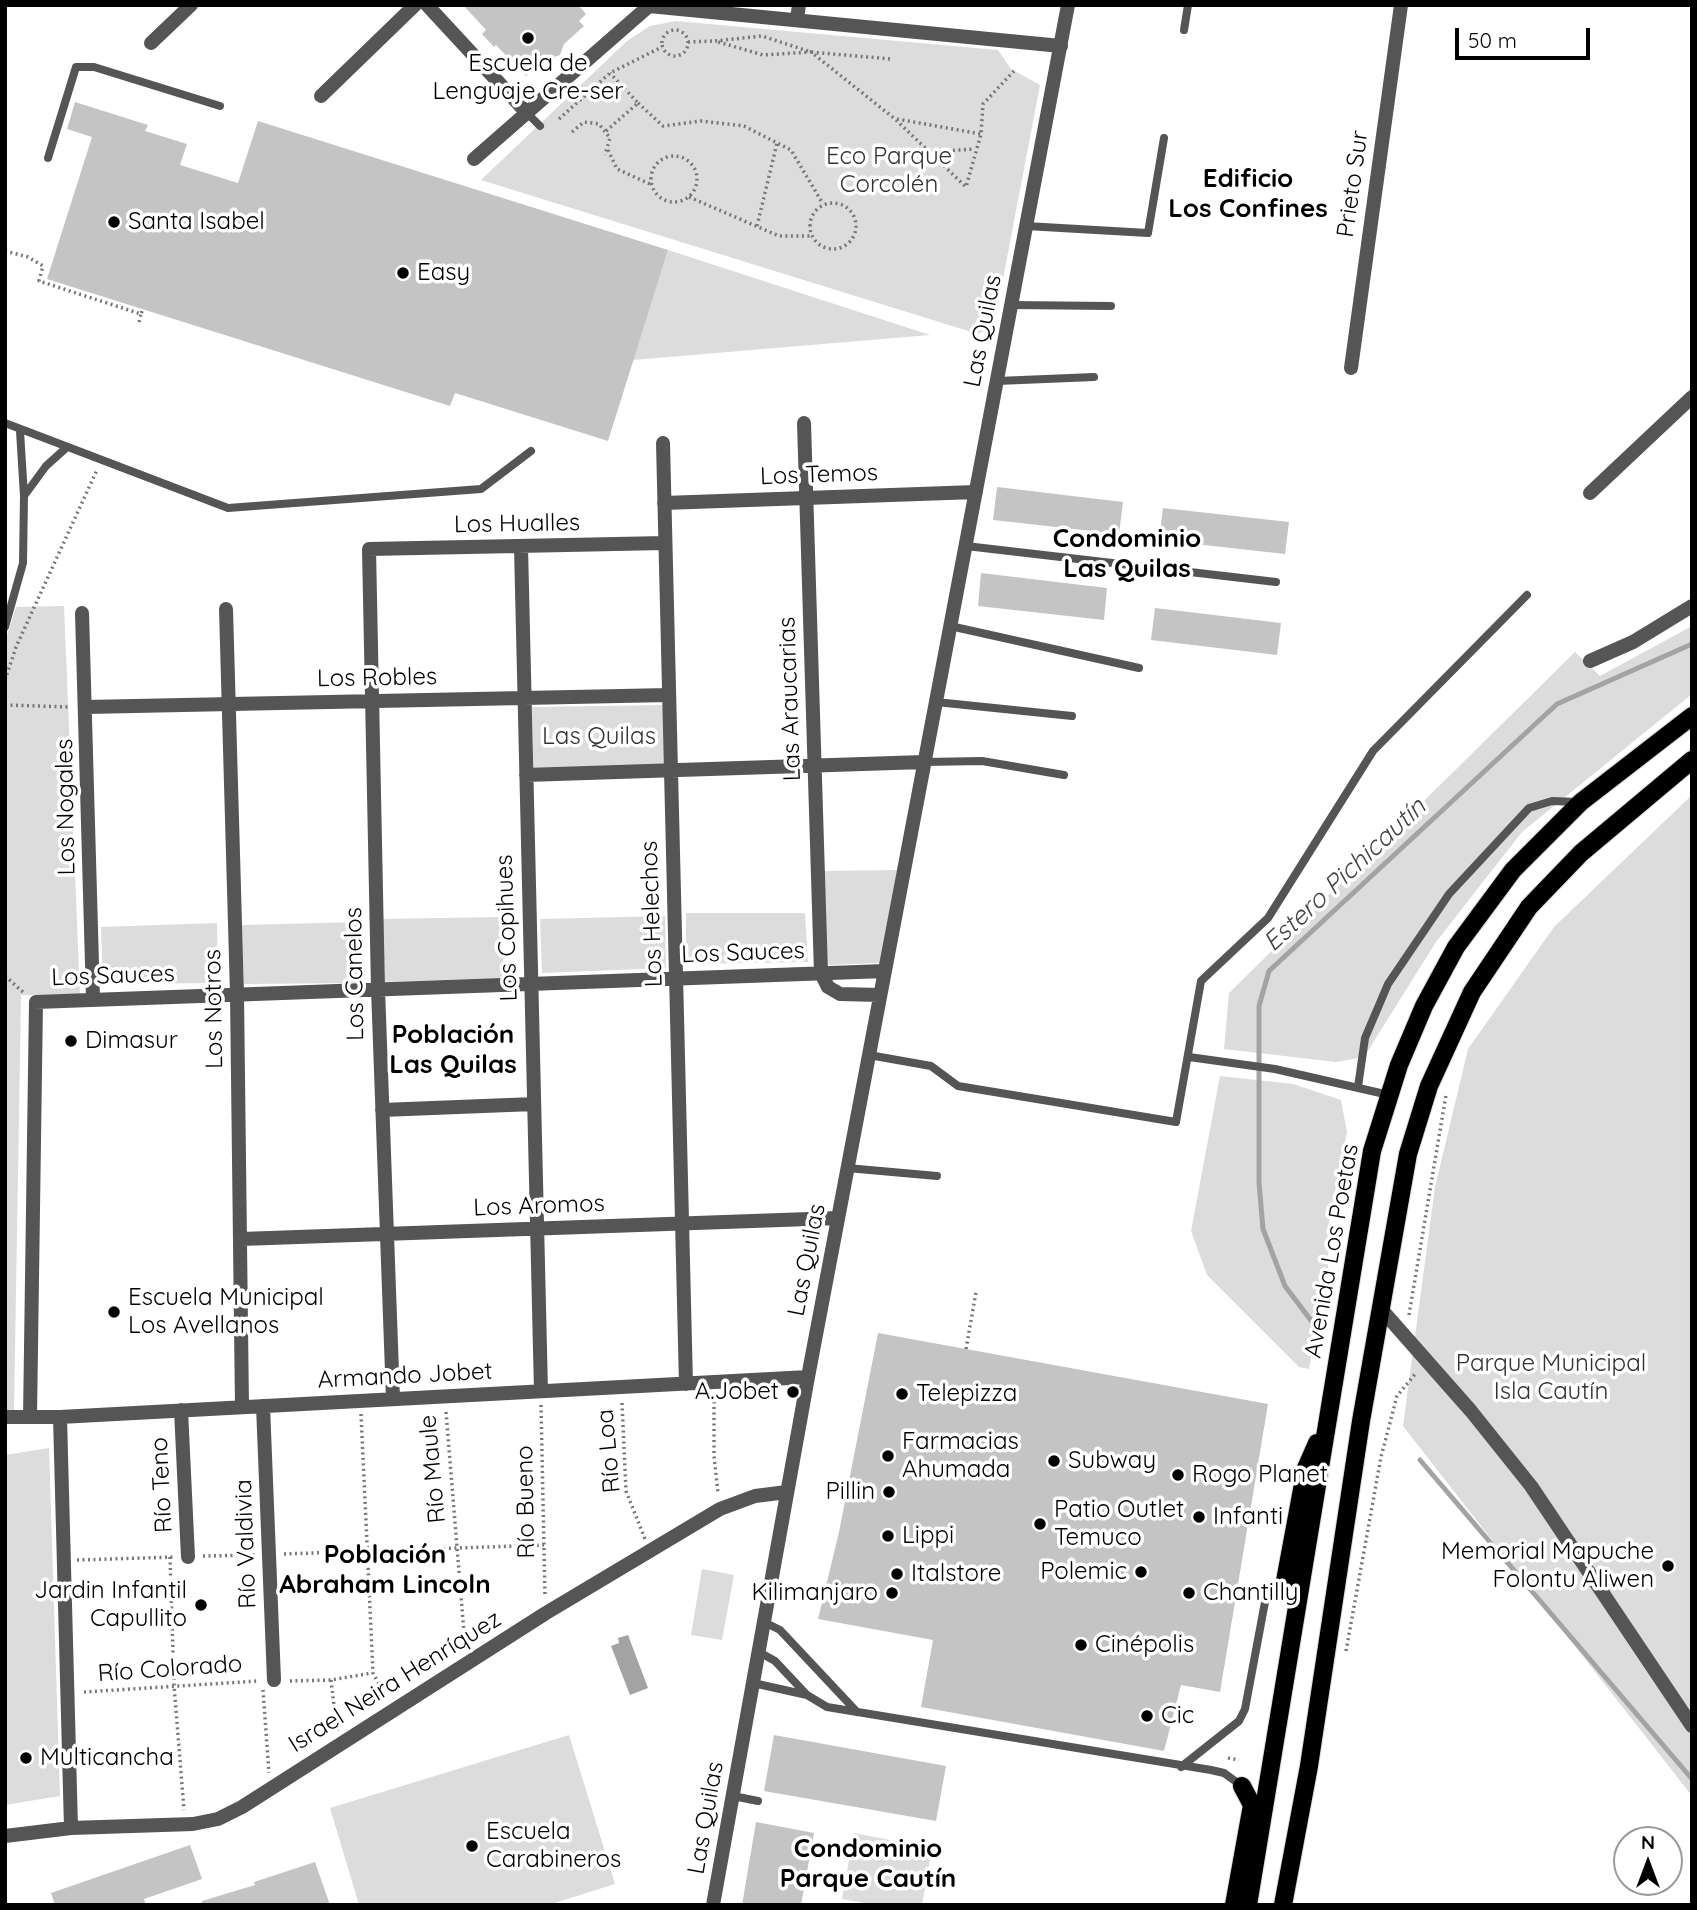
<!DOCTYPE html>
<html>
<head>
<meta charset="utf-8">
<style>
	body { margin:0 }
	#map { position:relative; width:1697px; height:1910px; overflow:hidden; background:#fff; font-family:Quicksand,sans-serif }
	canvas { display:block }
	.frame { position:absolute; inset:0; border:7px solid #000; pointer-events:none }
	.north { position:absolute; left:1613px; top:1826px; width:70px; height:70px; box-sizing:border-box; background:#fff; border:2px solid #999; border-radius:50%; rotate:0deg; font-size:19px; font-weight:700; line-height:28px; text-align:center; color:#000 }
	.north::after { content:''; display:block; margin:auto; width:24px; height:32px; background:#000; clip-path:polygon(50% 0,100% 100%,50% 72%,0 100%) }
	.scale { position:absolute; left:1455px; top:28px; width:135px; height:32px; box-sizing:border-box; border:4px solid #000; border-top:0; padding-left:9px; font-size:21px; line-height:24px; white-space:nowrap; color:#000; -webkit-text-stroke:5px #fff; paint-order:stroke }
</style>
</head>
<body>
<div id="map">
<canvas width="1697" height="1910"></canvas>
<div class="frame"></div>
<div class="north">N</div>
<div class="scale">50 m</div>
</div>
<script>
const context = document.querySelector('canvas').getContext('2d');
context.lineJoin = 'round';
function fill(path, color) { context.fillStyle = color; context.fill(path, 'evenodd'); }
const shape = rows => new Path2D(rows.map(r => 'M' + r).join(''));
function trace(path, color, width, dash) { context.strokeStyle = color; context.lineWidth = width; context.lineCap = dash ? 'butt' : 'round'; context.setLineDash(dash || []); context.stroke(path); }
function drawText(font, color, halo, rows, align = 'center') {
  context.font = font + ' Quicksand,sans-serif'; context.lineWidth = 7; context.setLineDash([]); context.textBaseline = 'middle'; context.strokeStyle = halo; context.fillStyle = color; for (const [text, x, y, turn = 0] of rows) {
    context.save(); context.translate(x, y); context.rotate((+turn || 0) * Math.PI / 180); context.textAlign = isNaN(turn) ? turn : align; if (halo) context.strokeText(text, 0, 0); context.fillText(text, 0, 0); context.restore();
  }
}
fill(shape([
	[676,21,998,50,1011,69,1040,85,994,326,978,334,481,180,627,41,650,26],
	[668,250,930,335,633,360],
	[64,606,80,995,21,995,14,1410,5,1410,5,642,16,607],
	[1692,626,1692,694,1522,832,1436,942,1364,1057,1336,1062,1224,1049,1229,993,1575,652,1600,676],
	[664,705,666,765,533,769,532,707],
	[1692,795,1692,1796,1403,1426,1435,1187,1468,1049,1554,927],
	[897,870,880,963,827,965,824,871],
	[686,913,805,913,808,962,686,964],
	[665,916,666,968,542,973,540,919],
	[502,917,504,978,382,982,381,919],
	[362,922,364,983,244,984,242,925],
	[217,923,218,983,103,984,101,927],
	[1220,1076,1293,1084,1341,1100,1347,1132,1328,1227,1328,1269,1309,1369,1299,1367,1207,1275,1191,1231],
	[49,1448,60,1796,5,1805,5,1455],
	[702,1569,734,1575,722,1640,691,1635],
	[569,1735,615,1884,548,1905,359,1905,330,1808],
	[854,1833,932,1848,922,1905,876,1905,842,1899]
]), '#dcdcdc');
fill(shape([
	[628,1635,648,1688,630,1695,611,1646,619,1643,618,1638]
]), '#a3a3a3');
trace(shape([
	[1322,1335,1285,1286,1263,1229,1259,1183,1259,1006,1269,971,1557,704,1692,644],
	[1420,1460,1692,1779]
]), '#a3a3a3', 5);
fill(shape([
	[463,5,578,5,586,14,579,21,584,26,564,44,560,55,544,60,526,76,496,45,494,47,482,34,486,30],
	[75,102,148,125,145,131,187,144,180,165,238,183,258,121,668,250,608,441,455,393,450,406,47,279,92,137,67,129],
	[997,487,1123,502,1119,534,993,520],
	[1163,508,1289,522,1285,554,1159,540],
	[981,573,1107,588,1104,620,978,606],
	[1155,608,1281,623,1277,655,1151,640],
	[878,1333,1268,1404,1220,1692,1181,1685,1164,1751,921,1707,933,1640,818,1619,839,1532],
	[774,1735,946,1766,936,1821,764,1791],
	[756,1822,814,1833,801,1905,742,1905],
	[190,1845,202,1879,144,1899,146,1905,55,1905,51,1893],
	[315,1862,330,1905,202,1905,202,1901,255,1885,254,1882]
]), '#c4c4c4');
const primary = shape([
	[1285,1581,1306,1468,1317,1443],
	[1234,1905,1252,1805,1242,1786],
	[1248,1905,1372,1151,1399,1065,1424,1006,1456,947,1513,870,1581,802,1692,716],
	[1283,1905,1309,1766,1361,1421,1408,1154,1429,1086,1472,992,1529,907,1581,853,1692,760]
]);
trace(primary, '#dbdbdb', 20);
trace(shape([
	'662 43a13 13 0 1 1 26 0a13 13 0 1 1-26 0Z',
	[688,42,715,41],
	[890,59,811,52,762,36,715,41,763,55,811,52,895,119,966,187,981,134,983,104,1014,71],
	[638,103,663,126,701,121,744,126,791,150,823,204],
	[559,119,610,73,662,47],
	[897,119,981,134],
	[606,131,638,103,610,73],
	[572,132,584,122,599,124,610,138,605,155],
	[608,150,617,169,650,184],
	[931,152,974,149],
	'651 179a23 23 0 1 1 46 0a23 23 0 1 1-46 0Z',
	[689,197,779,236,812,236],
	'810 226a23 23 0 1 1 46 0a23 23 0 1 1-46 0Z',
	[757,226,777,143],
	[5,251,28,257,43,266,39,281,141,314,143,309],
	[139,322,141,314],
	[5,680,16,647,97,470],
	[5,705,70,707],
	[5,976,24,993],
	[1409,1315,1446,1095],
	[966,1349,976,1292],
	[714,1396,714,1456,718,1493],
	[622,1403,626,1491,645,1539],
	[541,1405,545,1597],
	[446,1412,465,1645],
	[361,1414,373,1673,386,1697],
	[284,1554,544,1545],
	[203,1556,255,1555],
	[170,1557,174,1685,184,1810],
	[77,1560,175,1557],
	[1346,1651,1381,1457,1397,1396,1416,1373],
	[331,1680,337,1731],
	[290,1681,331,1680,372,1673],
	[263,1690,269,1773],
	[84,1692,258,1681],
	[1228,1758,1239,1760]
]), '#777', 3.5, [2, 3.5]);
trace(shape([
	[1184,30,1188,5],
	[526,112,540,126],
	[48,158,76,67,94,67,220,106],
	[1026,226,1148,233,1164,138],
	[1011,305,1111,306],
	[997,381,1094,377],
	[5,423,228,508,481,489,531,451],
	[20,431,24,496],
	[966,546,1276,582],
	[950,626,1139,668],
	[5,627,23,563,24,496,46,466,66,448],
	[936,702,1072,716],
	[924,762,982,761,1064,775],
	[869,1055,931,1066,958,1086,1176,1122,1201,981,1268,918,1373,751,1527,595],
	[1189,1057,1275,1069,1389,1095],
	[1358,1087,1365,1038,1388,984,1449,894,1529,808,1552,801,1578,802],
	[847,1168,937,1176],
	[764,1622,780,1630,857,1712],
	[759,1652,775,1661,807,1695,827,1707,1211,1770,1224,1773,1242,1786],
	[753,1683,807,1695],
	[1181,1767,1239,1721,1245,1709,1265,1602,1269,1594,1285,1581],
	[733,1796,758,1801]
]), '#555', 8);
trace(shape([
	[427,5,526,112],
	[797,19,799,5],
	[151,43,191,5],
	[321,96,415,5],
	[474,159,649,6,1061,46],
	[1351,368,1401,5],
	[804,423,821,973,828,987,840,994,880,995],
	[663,443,686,1384],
	[1590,493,1692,397],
	[664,503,976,492],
	[521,547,541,1391],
	[226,609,237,994,242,1407],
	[82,613,93,999],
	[1590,661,1633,642,1692,606],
	[86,707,669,695],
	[526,775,924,762],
	[382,1110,534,1104],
	[241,1239,838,1218],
	[1381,1309,1471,1411,1531,1486,1692,1726],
	[393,1399,378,989,369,549,665,543],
	[263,1406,274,1680],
	[181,1410,188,1557],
	[5,1417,60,1417,808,1377],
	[30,1417,36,1002,885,971],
	[60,1417,71,1828],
	[5,1836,71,1828,193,1824,218,1819,242,1807,546,1613,720,1509,755,1496,787,1492],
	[713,1905,808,1377,1068,5]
]), '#555', 14);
trace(primary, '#000', 18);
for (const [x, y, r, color] of [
	[528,38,7,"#000"],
	[114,222,7,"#000"],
	[403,273,7,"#000"],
	[71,1041,7,"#000"],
	[114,1312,7,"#000"],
	[793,1392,7,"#000"],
	[902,1394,7,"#000"],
	[888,1456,7,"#000"],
	[1054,1461,7,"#000"],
	[1178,1475,7,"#000"],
	[889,1492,7,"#000"],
	[1199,1517,7,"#000"],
	[1040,1524,7,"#000"],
	[888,1536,7,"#000"],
	[1668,1566,7,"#000"],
	[1141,1572,7,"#000"],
	[897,1574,7,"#000"],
	[892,1593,7,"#000"],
	[1189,1593,7,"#000"],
	[201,1605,7,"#000"],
	[1081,1645,7,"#000"],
	[1147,1716,7,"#000"],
	[26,1758,7,"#000"],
	[472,1846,7,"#000"]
]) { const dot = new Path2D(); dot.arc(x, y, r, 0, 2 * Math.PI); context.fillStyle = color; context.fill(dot); trace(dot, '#fff', 2.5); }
drawText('24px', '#000', '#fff', [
	["Escuela de",528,64,"center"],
	["Lenguaje Cre-ser",528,92,"center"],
	["Santa Isabel",128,222],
	["Easy",417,273],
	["Dimasur",85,1041],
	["Escuela Municipal",128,1298],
	["Los Avellanos",128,1326],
	["A.Jobet",779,1392,"right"],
	["Telepizza",916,1394],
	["Farmacias",902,1442],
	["Ahumada",902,1470],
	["Subway",1068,1461],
	["Rogo Planet",1192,1475],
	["Pillin",875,1492,"right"],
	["Patio Outlet",1054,1510],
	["Temuco",1054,1538],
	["Infanti",1213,1517],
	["Lippi",902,1536],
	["Memorial Mapuche",1654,1552,"right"],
	["Folontu Aliwen",1654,1580,"right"],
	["Polemic",1127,1572,"right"],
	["Italstore",911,1574],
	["Jardin Infantil",187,1591,"right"],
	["Capullito",187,1619,"right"],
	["Kilimanjaro",878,1593,"right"],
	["Chantilly",1203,1593],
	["Cinépolis",1095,1645],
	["Cic",1161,1716],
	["Multicancha",40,1758],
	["Escuela",486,1832],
	["Carabineros",486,1860]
], 'left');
drawText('24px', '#333', '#fff', [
	["Eco Parque",889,157],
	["Corcolén",889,185],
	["Las Quilas",599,737],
	["Parque Municipal",1551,1364],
	["Isla Cautín",1551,1392]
]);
drawText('24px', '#000', '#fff', [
	["Prieto Sur",1353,184,-82],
	["Las Quilas",983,331,-79],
	["Los Temos",819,475,-2],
	["Los Hualles",517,524,-1],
	["Los Robles",377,678,-1],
	["Las Araucarias",790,699,-92],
	["Los Nogales",66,807,-91],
	["Los Helechos",652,914,-92],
	["Los Copihues",507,928,-92],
	["Los Sauces",743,953,-2],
	["Los Canelos",355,974,-91],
	["Los Sauces",113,976,-2],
	["Los Notros",214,1009,-91],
	["Los Aromos",539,1206,-2],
	["Avenida Los Poetas",1332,1251,-80],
	["Las Quilas",807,1260,-79],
	["Armando Jobet",405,1376,-3],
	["Río Loa",609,1451,-95],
	["Río Maule",433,1469,-95],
	["Río Teno",162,1485,-93],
	["Río Bueno",526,1502,-91],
	["Río Valdivia",246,1544,-92],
	["Río Colorado",170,1669,-4],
	["Israel Neira Henríquez",395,1682,-32],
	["Las Quilas",706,1818,-80]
]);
drawText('bold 26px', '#000', '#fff', [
	["Edificio",1248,179],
	["Los Confines",1248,209],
	["Condominio",1127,539],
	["Las Quilas",1127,569],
	["Población",453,1035],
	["Las Quilas",453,1065],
	["Población",385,1555],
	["Abraham Lincoln",385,1585],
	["Condominio",868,1849],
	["Parque Cautín",868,1879]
]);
drawText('italic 26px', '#444', '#fff', [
	["Estero Pichicautín",1345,875,-43]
]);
</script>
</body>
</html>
